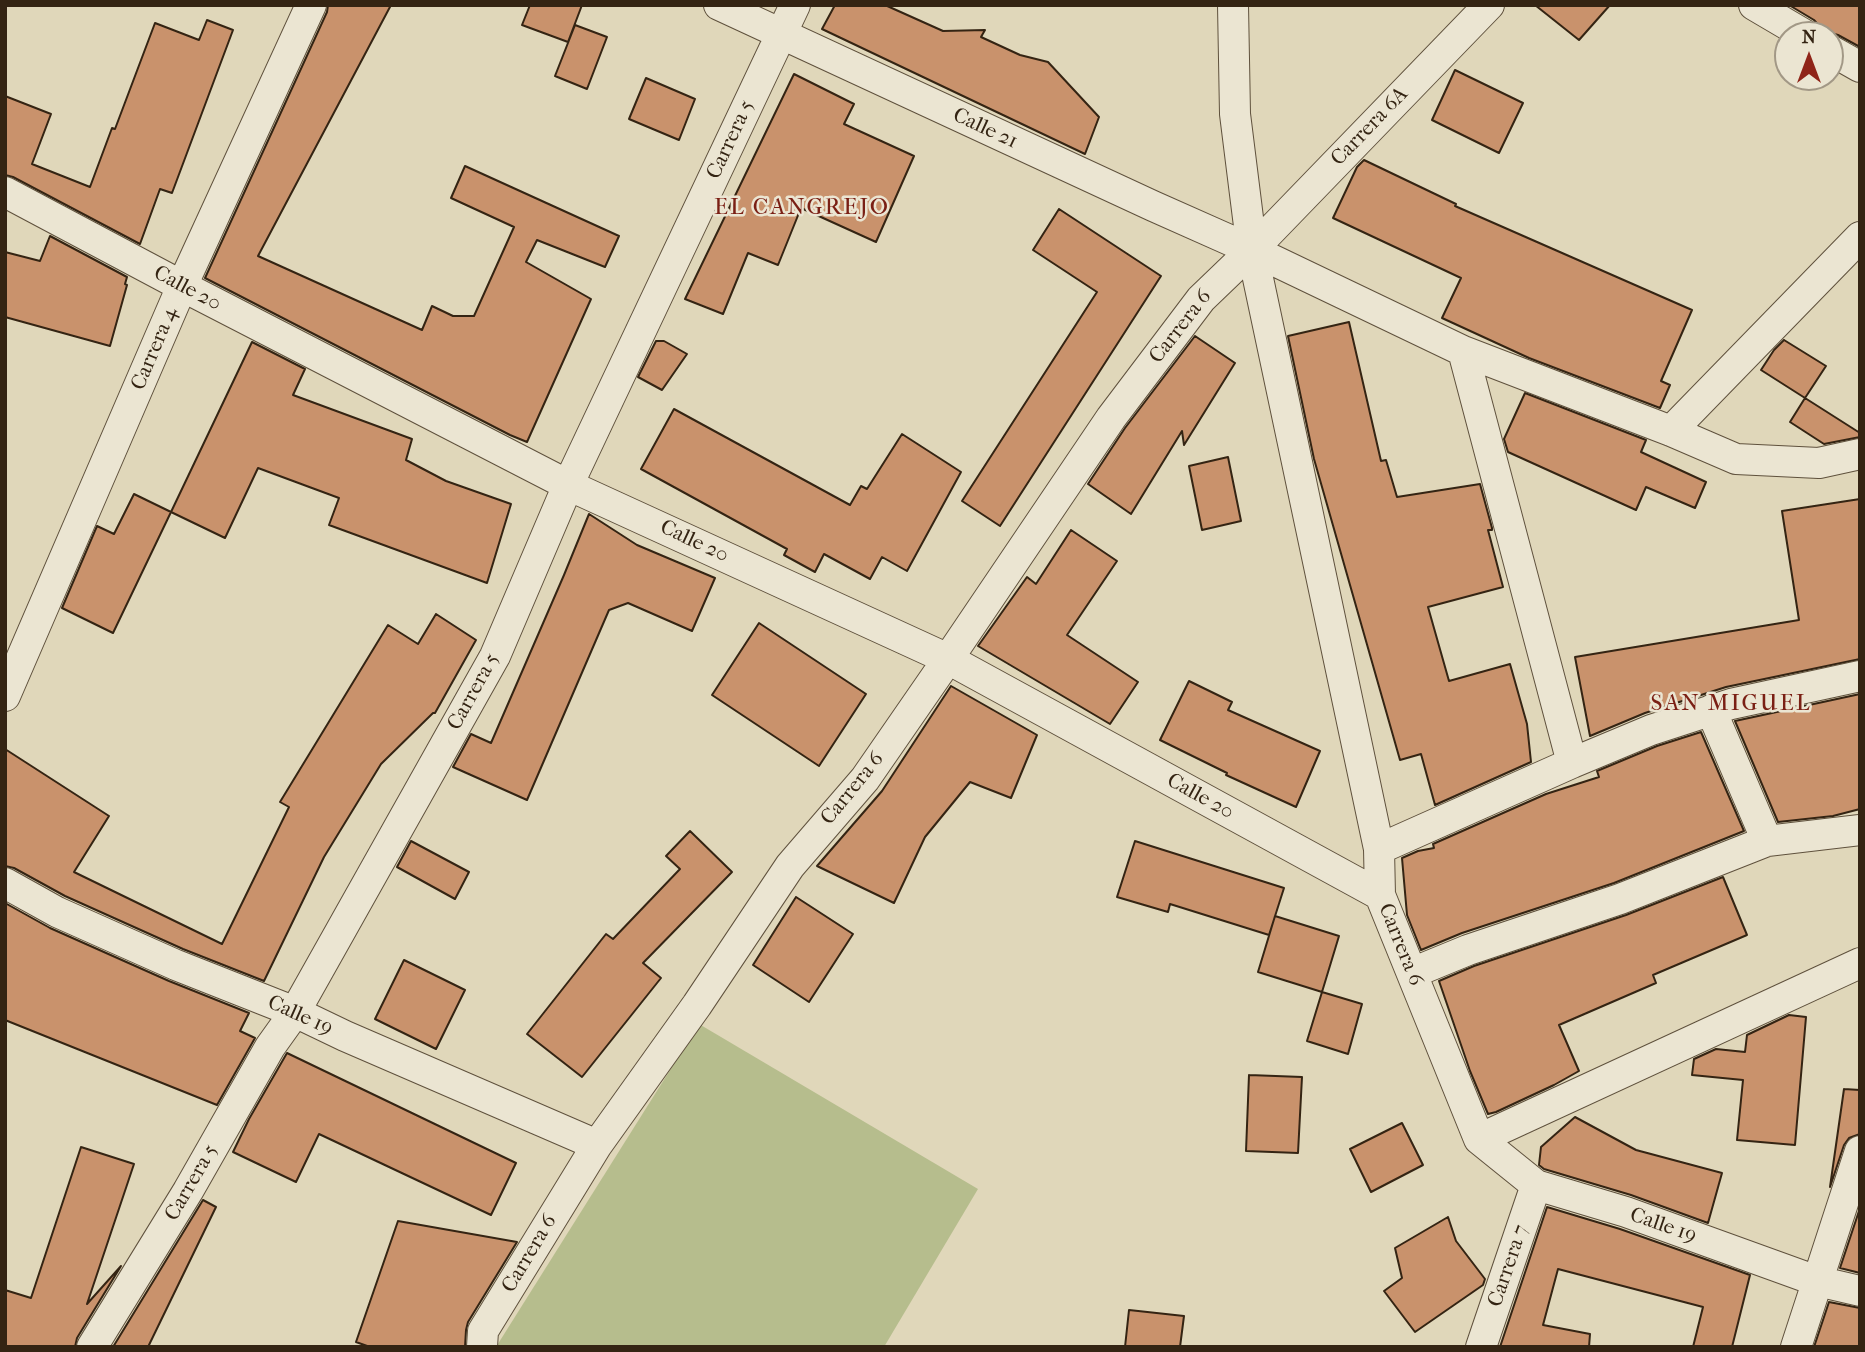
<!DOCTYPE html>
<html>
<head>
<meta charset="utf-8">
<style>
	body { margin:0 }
	#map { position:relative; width:1865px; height:1352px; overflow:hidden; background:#e0d7ba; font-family:"IM FELL French Canon",serif }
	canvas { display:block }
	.frame { position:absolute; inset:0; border:7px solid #342413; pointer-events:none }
	.north { position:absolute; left:1774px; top:21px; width:70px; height:70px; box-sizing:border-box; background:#ebe5d2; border:2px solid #a29886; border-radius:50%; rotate:0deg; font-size:19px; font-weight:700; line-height:28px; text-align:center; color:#342413 }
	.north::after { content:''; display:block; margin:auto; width:24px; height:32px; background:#8f2418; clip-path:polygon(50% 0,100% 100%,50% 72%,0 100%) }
</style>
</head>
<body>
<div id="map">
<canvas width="1865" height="1352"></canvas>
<div class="frame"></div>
<div class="north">N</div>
</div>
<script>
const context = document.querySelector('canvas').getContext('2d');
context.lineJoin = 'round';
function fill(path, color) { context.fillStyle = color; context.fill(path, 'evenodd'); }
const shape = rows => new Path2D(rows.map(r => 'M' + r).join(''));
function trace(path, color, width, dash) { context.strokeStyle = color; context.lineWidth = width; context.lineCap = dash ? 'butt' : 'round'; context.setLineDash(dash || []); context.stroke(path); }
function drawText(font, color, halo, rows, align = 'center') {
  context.font = font + ' "IM FELL French Canon",serif'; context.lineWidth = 5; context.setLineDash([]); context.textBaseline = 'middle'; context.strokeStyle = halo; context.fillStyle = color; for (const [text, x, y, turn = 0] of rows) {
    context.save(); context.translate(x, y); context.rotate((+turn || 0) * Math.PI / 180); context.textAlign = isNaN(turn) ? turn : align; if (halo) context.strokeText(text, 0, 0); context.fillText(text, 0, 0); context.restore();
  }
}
fill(shape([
	[699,1024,978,1189,884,1347,496,1347]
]), '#b6bd8d');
const building = shape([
	[328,5,391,5,258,256,422,330,432,306,453,316,474,316,514,227,451,198,465,166,619,236,605,267,537,240,526,262,591,299,527,442,510,435,205,278,327,12,328,5],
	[530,5,582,5,568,42,522,25,530,5],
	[835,5,885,5,943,31,985,30,981,37,1020,55,1048,62,1099,117,1085,154,822,29,835,5],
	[1535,5,1610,5,1579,40,1535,5],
	[1789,5,1860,5,1860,47,1838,35,1831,33,1823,34,1820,27,1814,20,1789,5],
	[207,20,233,30,172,193,160,189,140,244,13,177,5,175,5,96,51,114,32,164,90,187,112,128,115,129,155,23,199,40,207,20],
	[575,25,607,37,587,89,555,76,575,25],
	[1455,70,1523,103,1499,153,1432,120,1455,70],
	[794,74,854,104,844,124,914,156,876,242,801,208,778,265,748,253,723,314,685,299,794,74],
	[646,78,695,99,679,140,629,119,646,78],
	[1364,160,1456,204,1455,206,1692,310,1661,381,1670,385,1660,408,1529,358,1442,318,1461,278,1333,218,1357,167,1364,160],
	[1059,209,1161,276,1000,526,962,501,1097,292,1033,250,1059,209],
	[50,236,127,277,125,284,127,285,110,346,5,317,5,252,40,261,50,236],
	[1349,322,1381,461,1386,460,1397,497,1480,484,1492,528,1492,530,1488,530,1503,587,1428,607,1449,681,1510,664,1527,724,1531,762,1435,805,1421,754,1400,760,1314,459,1288,336,1349,322],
	[1195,336,1235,363,1184,445,1182,431,1131,514,1088,484,1125,428,1195,336],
	[1784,340,1826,366,1805,398,1860,433,1860,437,1824,444,1790,422,1805,398,1761,370,1774,350,1784,340],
	[656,341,664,341,687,354,662,390,638,377,656,341],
	[252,342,305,369,293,395,412,439,406,460,446,481,511,504,487,583,329,525,339,498,258,468,225,538,171,512,113,633,62,608,97,526,114,534,134,494,171,512,252,342],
	[1525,393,1646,440,1641,452,1706,482,1695,508,1646,487,1636,510,1508,452,1504,439,1525,393],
	[674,409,850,505,861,486,867,489,902,434,961,472,907,571,882,557,870,579,824,554,815,572,784,555,787,549,641,469,674,409],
	[1228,457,1241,521,1202,530,1189,466,1228,457],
	[1860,499,1860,659,1726,687,1645,713,1590,736,1575,657,1799,620,1782,511,1860,499],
	[589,514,637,545,715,578,692,631,628,603,609,610,527,800,453,767,471,734,491,743,564,575,589,514],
	[1071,530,1117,561,1067,635,1138,682,1110,724,978,646,1027,577,1036,584,1071,530],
	[436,614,476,640,435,713,433,713,381,764,324,857,264,981,183,949,65,896,14,868,5,866,5,749,109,816,74,872,222,944,289,807,280,802,388,625,418,644,436,614],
	[759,623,866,694,819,766,712,695,759,623],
	[1189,681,1232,702,1228,710,1320,751,1296,807,1226,775,1227,773,1160,740,1189,681],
	[951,686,1037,735,1011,798,970,782,925,837,894,903,817,866,882,791,951,686],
	[1860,694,1860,809,1833,816,1778,822,1735,721,1860,694],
	[1701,732,1744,831,1614,883,1462,933,1421,950,1407,915,1402,858,1418,851,1434,848,1433,844,1546,794,1599,777,1597,771,1657,746,1701,732],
	[690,831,732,872,643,963,661,978,582,1077,527,1034,606,934,613,939,680,869,666,856,690,831],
	[411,841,469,872,455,899,397,867,411,841],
	[1135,841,1284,888,1269,935,1170,904,1168,912,1117,897,1135,841],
	[1723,877,1747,935,1653,975,1656,983,1559,1025,1579,1071,1554,1085,1496,1112,1488,1114,1470,1071,1439,981,1474,966,1626,915,1723,877],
	[796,897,853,934,809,1002,753,965,796,897],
	[5,903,50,928,169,981,249,1013,240,1031,255,1038,217,1105,5,1020,5,903],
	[1275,916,1339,936,1322,992,1258,972,1275,916],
	[404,960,465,990,436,1049,375,1019,404,960],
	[1322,992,1362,1004,1348,1054,1307,1041,1322,992],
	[1789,1015,1806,1017,1795,1145,1737,1140,1743,1080,1692,1075,1694,1059,1716,1049,1745,1052,1747,1035,1789,1015],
	[287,1053,516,1163,491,1215,319,1134,296,1182,233,1152,249,1119,287,1053],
	[1249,1075,1302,1077,1298,1153,1246,1151,1249,1075],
	[1844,1089,1860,1090,1860,1134,1849,1138,1844,1145,1830,1187,1844,1089],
	[1575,1117,1636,1150,1722,1173,1708,1223,1631,1195,1544,1169,1539,1165,1541,1147,1575,1117],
	[1402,1123,1423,1165,1371,1192,1350,1149,1402,1123],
	[81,1147,134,1164,87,1304,121,1266,77,1338,75,1347,5,1347,5,1290,31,1298,81,1147],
	[203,1200,216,1207,148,1347,113,1347,203,1200],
	[1547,1207,1620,1229,1750,1275,1732,1347,1693,1347,1703,1307,1558,1269,1543,1325,1590,1334,1589,1347,1500,1347,1547,1207],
	[1860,1208,1860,1273,1840,1268,1860,1208],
	[1448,1217,1456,1241,1485,1279,1483,1285,1415,1332,1384,1291,1402,1278,1395,1248,1448,1217],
	[398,1221,517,1242,468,1322,466,1330,465,1347,370,1347,356,1342,398,1221],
	[1829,1302,1860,1308,1860,1347,1814,1347,1829,1302],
	[1129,1310,1184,1316,1180,1347,1125,1347,1129,1310]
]);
fill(building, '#c9926c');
trace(building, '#342413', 2);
const street = shape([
	[719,5,1153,206,1252,250,1463,351,1671,431,1736,459,1819,463,1860,454],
	[1233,5,1235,114,1252,250,1379,849,1380,895,1479,1139,1536,1185,1626,1212,1817,1281,1860,1291],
	[1754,5,1805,35],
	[1830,50,1860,67],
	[5,192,182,286,568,485,948,659,1380,895],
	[1463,351,1572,763],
	[1671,431,1860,237],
	[5,696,182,286,311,5],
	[1711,710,1767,841],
	[1379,849,1572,763,1651,730,1731,704,1860,676],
	[5,883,57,912,176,965,295,1012,345,1036,597,1145],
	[1412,973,1468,950,1620,899,1767,841,1860,830],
	[1479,1139,1860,963],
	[92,1347,188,1191,270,1047,295,1012,495,656,568,485,795,5],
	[482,1347,483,1331,597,1145,697,1005,790,866,865,779,948,659,1111,418,1201,299,1252,250,1489,5],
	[1481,1347,1536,1185],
	[1796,1347,1860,1151]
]);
trace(street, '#5f513d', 32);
trace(street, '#ebe5d2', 30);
drawText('21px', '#342413', '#ebe5d2', [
	["Carrera 6A",1370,127,-46],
	["Calle 21",985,129,25],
	["Carrera 5",731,140,-65],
	["Calle 20",187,289,28],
	["Carrera 6",1181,327,-52],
	["Carrera 4",155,349,-67],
	["Calle 20",694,542,25],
	["Carrera 5",474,692,-61],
	["Carrera 6",853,789,-51],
	["Calle 20",1200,797,29],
	["Carrera 6",1400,945,68],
	["Calle 19",300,1016,24],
	["Carrera 5",192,1183,-60],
	["Calle 19",1663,1226,19],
	["Carrera 6",530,1254,-59],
	["Carrera 7",1509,1266,-71]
]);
context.letterSpacing = '2px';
drawText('23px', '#7a1f14', '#ebe5d2', [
	["EL CANGREJO",802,208],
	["SAN MIGUEL",1731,704]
]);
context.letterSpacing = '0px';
</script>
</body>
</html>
